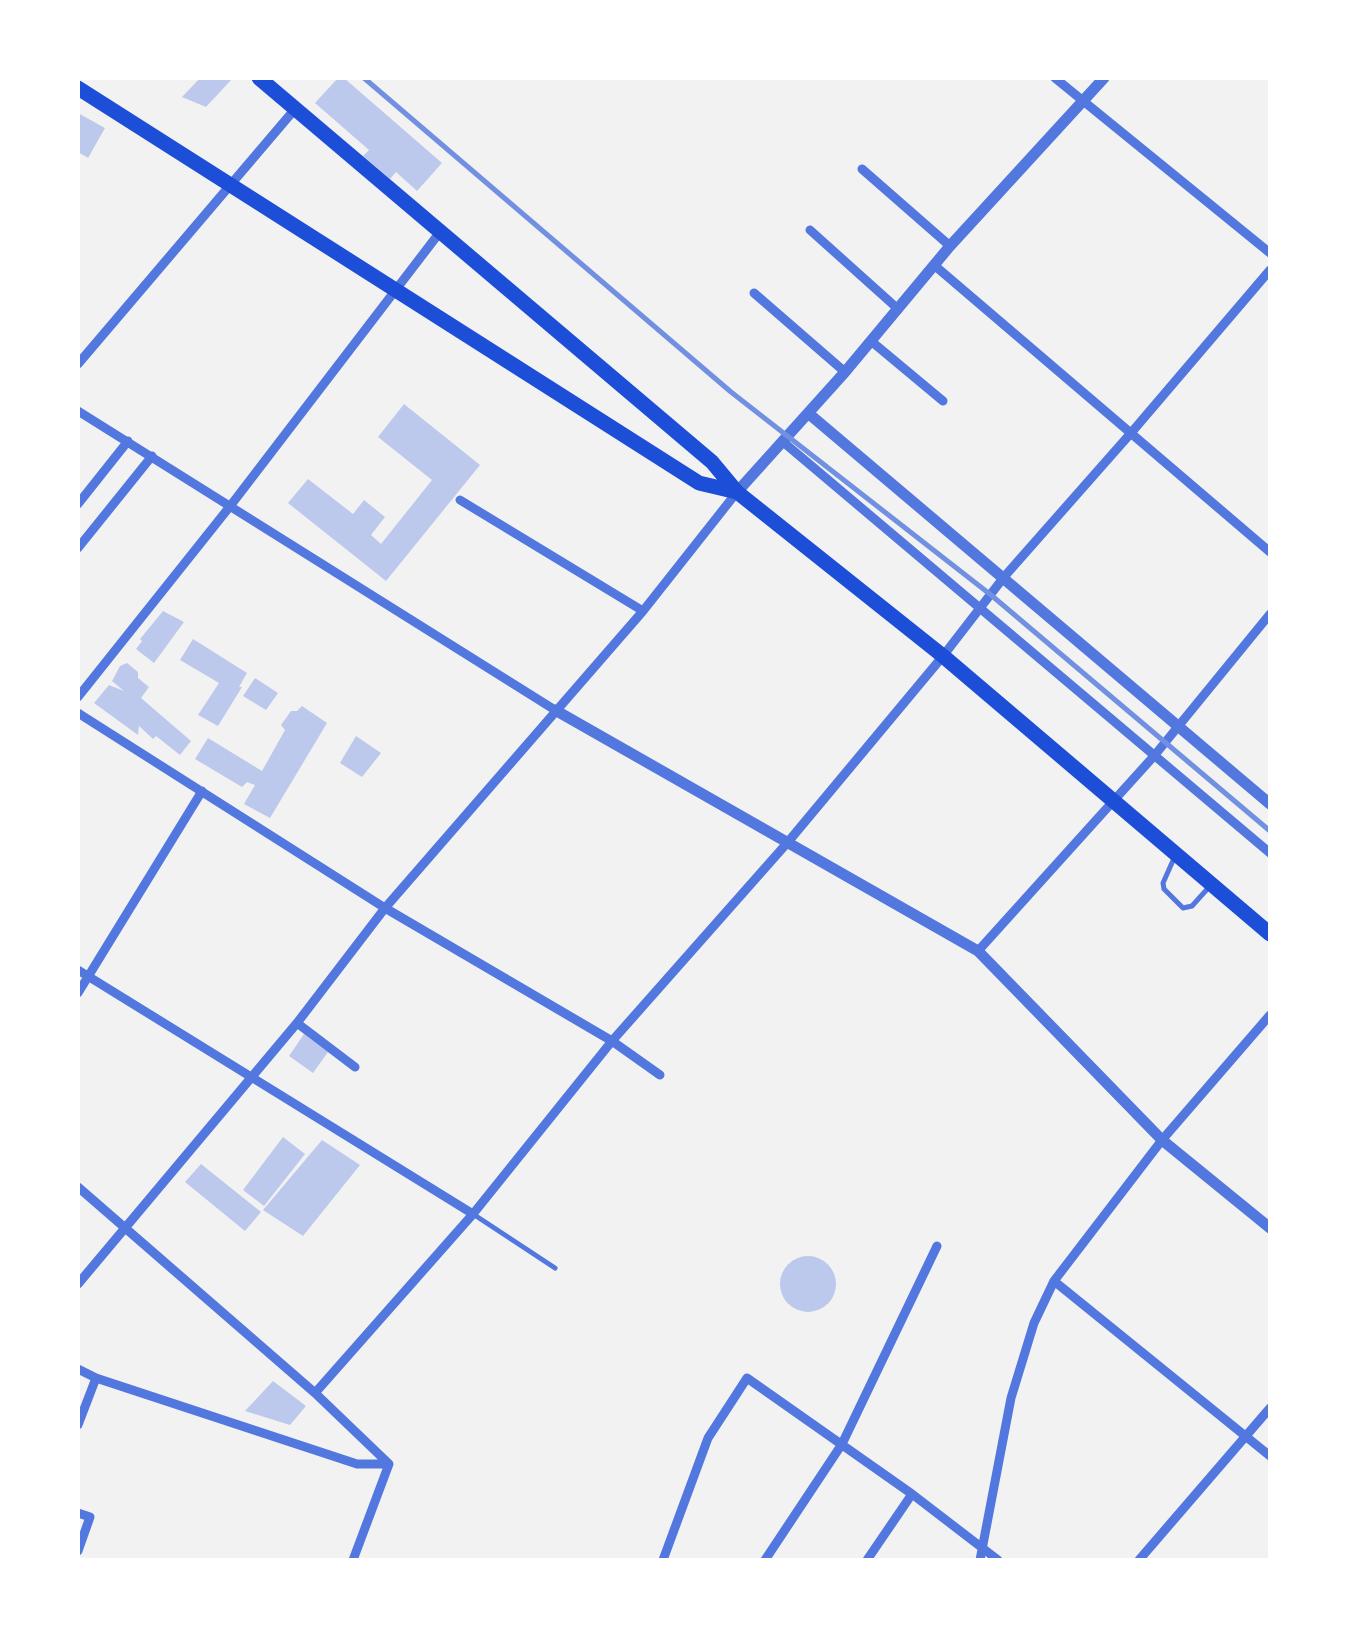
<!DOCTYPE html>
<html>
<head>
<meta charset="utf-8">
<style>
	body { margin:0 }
	#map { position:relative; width:1348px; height:1638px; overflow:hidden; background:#f2f2f2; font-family:Rubik,sans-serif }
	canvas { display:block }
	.frame { position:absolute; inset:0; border:80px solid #fff; pointer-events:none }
</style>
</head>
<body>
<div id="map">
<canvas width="1348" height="1638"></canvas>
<div class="frame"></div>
</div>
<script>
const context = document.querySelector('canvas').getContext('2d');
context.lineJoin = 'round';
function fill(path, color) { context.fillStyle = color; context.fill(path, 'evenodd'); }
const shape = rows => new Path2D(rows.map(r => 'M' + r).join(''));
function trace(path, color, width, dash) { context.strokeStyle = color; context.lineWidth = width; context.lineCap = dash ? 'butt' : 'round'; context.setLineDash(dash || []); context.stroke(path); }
fill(shape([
	[200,78,233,78,206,107,182,97],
	[338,78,344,78,442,163,417,191,396,172,390,179,363,156,369,150,315,103],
	[78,113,105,128,88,158,78,152],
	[404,404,480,465,386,581,288,503,308,479,353,514,364,500,385,517,371,535,381,544,432,480,378,437],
	[163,611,184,622,154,663,136,649,142,641,140,639],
	[193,639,247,673,239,687,242,687,218,726,198,715,219,683,180,660],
	[127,663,138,672,138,678,149,687,141,698,191,741,180,755,156,736,153,739,139,726,138,735,94,703,109,685,124,691,112,681,120,666],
	[255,678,278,693,266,710,243,696],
	[302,706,327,723,270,818,244,804,255,785,247,782,242,787,195,759,208,738,262,771,285,730,281,725,291,711,297,711],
	[356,736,381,753,362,777,340,763],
	[304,1034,328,1052,313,1073,289,1056],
	[283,1137,305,1154,264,1206,243,1190],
	[322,1140,360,1165,303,1236,263,1210],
	[201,1164,261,1212,245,1231,185,1182],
	'780 1284a28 28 0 1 1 56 0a28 28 0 1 1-56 0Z',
	[273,1381,306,1406,290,1425,245,1411]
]), '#bdc9ec');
trace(shape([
	[1175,856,1163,883,1164,889,1183,908,1192,906,1210,886],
	[473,1214,555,1268]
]), '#5277de', 5);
trace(shape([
	[1055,78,1270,253],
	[862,169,950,246],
	[810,230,898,309],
	[934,265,1270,552],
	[754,293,845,372],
	[871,341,943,401],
	[78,364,295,109],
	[78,411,555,710],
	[782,441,1270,853],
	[460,500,643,611],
	[78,504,128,441],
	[78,548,152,456],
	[78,697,231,505,440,232],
	[78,713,385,908,612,1041,660,1075],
	[978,951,1154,756,1270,614],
	[78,970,473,1214],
	[78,993,202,791],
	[297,1023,355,1067],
	[78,1187,315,1393,389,1464],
	[1054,1281,1270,1456],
	[78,1284,297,1023,385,908,643,611,737,492],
	[78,1369,96,1378,357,1464,389,1464],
	[315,1393,473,1214,612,1041,788,842,943,656,1004,577,1131,433,1270,270],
	[78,1425,96,1378],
	[78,1513,90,1517,78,1551],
	[353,1560,389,1464],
	[663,1560,708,1438,747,1378,912,1494,998,1560],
	[765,1560,842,1444,937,1246],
	[867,1560,912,1494],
	[980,1560,1011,1398,1034,1323,1054,1281,1162,1140,1270,1015],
	[1139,1560,1270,1408]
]), '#5277de', 9);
trace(shape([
	[808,413,1270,804],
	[737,492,845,372,950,246,1104,78],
	[555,710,978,951,1162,1140,1270,1228]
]), '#5277de', 11);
trace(shape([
	[259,78,712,462,737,492,943,656,1270,934],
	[78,88,699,483,737,492]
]), '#1d4ed8', 15);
trace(shape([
	[364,78,731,392,991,595,1270,831]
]), '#7290e2', 5);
</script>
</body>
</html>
